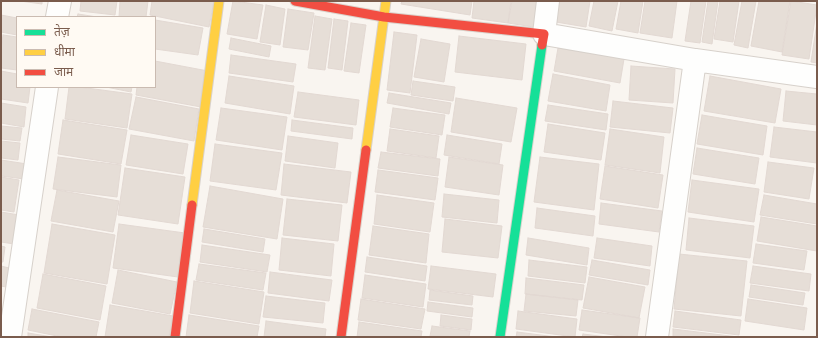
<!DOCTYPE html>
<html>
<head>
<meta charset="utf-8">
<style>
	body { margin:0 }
	#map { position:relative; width:818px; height:338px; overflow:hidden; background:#f9f5f0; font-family:Jost,"Noto Sans Devanagari",sans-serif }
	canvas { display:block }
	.frame { position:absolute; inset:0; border:2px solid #7a5c4d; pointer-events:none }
	.legend { position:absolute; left:16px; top:16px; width:140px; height:72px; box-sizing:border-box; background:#fffaf3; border:1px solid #cabbb1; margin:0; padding:5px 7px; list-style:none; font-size:12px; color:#7a5c4d }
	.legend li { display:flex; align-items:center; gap:8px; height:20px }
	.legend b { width:20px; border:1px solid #cabbb1 }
</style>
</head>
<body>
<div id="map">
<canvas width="818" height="338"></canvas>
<div class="frame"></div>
<ul class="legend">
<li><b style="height:5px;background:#16e098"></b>तेज़</li>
<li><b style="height:5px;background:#ffcf43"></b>धीमा</li>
<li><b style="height:5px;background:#f24e42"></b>जाम</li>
</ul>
</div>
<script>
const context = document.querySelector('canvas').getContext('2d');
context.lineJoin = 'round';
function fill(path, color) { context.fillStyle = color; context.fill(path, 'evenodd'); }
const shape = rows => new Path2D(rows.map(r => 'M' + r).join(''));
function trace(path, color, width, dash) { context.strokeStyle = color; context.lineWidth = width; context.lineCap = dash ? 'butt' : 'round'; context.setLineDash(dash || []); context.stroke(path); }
const building = shape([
	[20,1,42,1,42,4,20,1],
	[81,1,117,1,115,15,80,11,81,1],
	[120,1,148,1,146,17,119,17,120,1],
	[152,1,214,1,209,27,150,15,152,1],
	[233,1,263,5,257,39,227,34,233,1],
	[402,1,472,1,470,15,401,4,402,1],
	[474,1,511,1,508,23,472,18,474,1],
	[512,1,544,1,540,28,508,23,512,1],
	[559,1,590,1,586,27,556,22,559,1],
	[594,1,618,1,612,31,589,26,594,1],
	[621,1,643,1,638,33,616,29,621,1],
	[645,1,677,1,672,38,640,33,645,1],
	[691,1,706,1,700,43,685,41,691,1],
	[708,1,718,1,712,44,702,42,708,1],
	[720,1,739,1,733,42,714,39,720,1],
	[742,1,756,1,748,48,734,45,742,1],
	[759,1,790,1,782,52,751,46,759,1],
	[791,1,817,5,809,59,782,55,791,1],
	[266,5,285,9,280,45,260,42,266,5],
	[288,9,314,13,308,50,283,47,288,9],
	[78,14,97,17,77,17,78,14],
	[1,15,17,18,17,35,1,32,1,15],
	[315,16,332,19,325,70,308,68,315,16],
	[334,19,348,21,342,70,328,68,334,19],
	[155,20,203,28,198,55,155,49,155,20],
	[351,23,366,25,359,73,344,71,351,23],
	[817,23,817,63,811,62,817,23],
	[394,32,417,35,410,93,387,90,394,32],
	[3,35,17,37,17,70,1,68,1,48,3,35],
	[459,36,526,44,522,80,455,72,459,36],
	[231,38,271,46,269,57,229,49,231,38],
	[421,39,450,44,444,82,414,77,421,39],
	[558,48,624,59,620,83,554,71,558,48],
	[231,55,296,64,293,82,229,73,231,55],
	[155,61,208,71,201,107,136,95,137,87,155,87,155,61],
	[631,66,675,69,673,103,629,100,631,66],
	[1,71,17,74,17,87,30,87,28,103,1,99,1,71],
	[553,74,610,85,606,111,548,101,553,74],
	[229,76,294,86,290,114,225,103,229,76],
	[710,76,781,89,775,123,704,111,710,76],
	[413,81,455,87,453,101,411,95,413,81],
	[69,87,79,87,132,94,127,128,65,119,69,87],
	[106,87,132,87,131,92,106,87],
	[786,91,817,94,817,125,783,121,786,91],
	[298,92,359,100,356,125,294,117,298,92],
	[389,93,451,103,449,114,387,103,389,93],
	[136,97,199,109,194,141,129,129,136,97],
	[456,98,517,108,511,142,451,132,456,98],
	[613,101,673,108,670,133,610,127,613,101],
	[1,103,26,107,24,127,1,123,1,103],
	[548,105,608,114,606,130,545,121,548,105],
	[221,108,287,117,282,150,216,140,221,108],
	[393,108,445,115,442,135,390,127,393,108],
	[702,115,767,126,763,155,697,144,702,115],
	[63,120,127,130,121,164,58,154,63,120],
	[292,120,353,128,352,139,291,131,292,120],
	[548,124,605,133,601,160,544,152,548,124],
	[1,126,22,128,20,141,1,139,1,126],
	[774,127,817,132,817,163,770,157,774,127],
	[390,129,439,136,436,158,387,151,390,129],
	[610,129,664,137,660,173,605,165,610,129],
	[131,135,188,144,183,174,126,165,131,135],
	[447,135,502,144,499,164,444,155,447,135],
	[288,136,338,143,335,168,285,161,288,136],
	[1,141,20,143,18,160,1,158,1,141],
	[215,144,282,153,276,190,210,181,215,144],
	[697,148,759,158,755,184,693,174,697,148],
	[381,152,440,159,438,176,378,168,381,152],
	[58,157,121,165,117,197,53,189,58,157],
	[449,157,503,165,499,195,445,187,449,157],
	[540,157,599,164,594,210,534,202,540,157],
	[1,160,27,164,24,179,1,176,1,160],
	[768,162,814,168,809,199,764,192,768,162],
	[284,164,351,172,347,203,281,195,284,164],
	[605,166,663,175,658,208,600,199,605,166],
	[125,168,185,177,178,224,118,215,125,168],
	[378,170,438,178,435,200,375,192,378,170],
	[1,177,19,180,14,212,1,210,1,177],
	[692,180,759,189,754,222,688,212,692,180],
	[210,186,283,199,277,239,203,227,210,186],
	[57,190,119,201,113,232,51,221,57,190],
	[444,194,499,200,497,223,442,217,444,194],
	[377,195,434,203,430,232,374,224,377,195],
	[764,195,817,204,817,224,760,215,764,195],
	[287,199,342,205,338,241,283,235,287,199],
	[601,203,662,211,659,232,599,224,601,203],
	[537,208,595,216,593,236,535,228,537,208],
	[1,212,19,215,14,244,1,242,1,212],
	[761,217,817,226,817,251,757,241,761,217],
	[689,218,754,226,750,258,686,250,689,218],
	[445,219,502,226,498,258,442,252,445,219],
	[52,224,115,235,107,284,44,273,52,224],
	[119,224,185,233,178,277,113,268,119,224],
	[373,226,429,234,426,263,369,255,373,226],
	[204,229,265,239,263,252,202,242,204,229],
	[282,238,334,244,331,276,279,270,282,238],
	[528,238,589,248,587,265,526,255,528,238],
	[597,238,652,246,650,266,594,258,597,238],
	[756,244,807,251,804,270,753,263,756,244],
	[202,245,270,255,267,272,200,262,202,245],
	[1,246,5,247,3,262,1,262,1,246],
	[679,254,747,261,741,316,674,309,679,254],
	[367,257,427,266,425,281,365,272,367,257],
	[529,260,587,267,585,283,528,276,529,260],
	[592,260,650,270,648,285,589,275,592,260],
	[199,264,266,273,263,290,196,280,199,264],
	[1,266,9,268,6,287,1,286,1,266],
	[431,266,496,274,493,297,428,289,431,266],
	[753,266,811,274,809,291,750,283,753,266],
	[118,270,177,282,170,314,112,303,118,270],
	[270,272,332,280,329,301,268,293,270,272],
	[43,274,106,286,100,320,37,308,43,274],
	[365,275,426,284,423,307,362,298,365,275],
	[589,277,645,287,639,318,583,308,589,277],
	[526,278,584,285,582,300,525,294,526,278],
	[194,281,264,292,259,324,190,313,194,281],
	[751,285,805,293,803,305,749,297,751,285],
	[430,290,473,296,472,305,429,300,430,290],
	[526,294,578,300,576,316,524,311,526,294],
	[266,296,325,303,323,323,263,317,266,296],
	[361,299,425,309,421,329,358,320,361,299],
	[748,299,807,308,804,330,745,321,748,299],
	[428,302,473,308,472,317,427,311,428,302],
	[110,305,173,316,169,337,105,337,110,305],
	[32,309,99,322,96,337,62,337,28,330,32,309],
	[582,310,640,318,637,337,628,337,579,330,582,310],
	[518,311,577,319,575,337,516,329,518,311],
	[675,311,741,320,739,335,673,327,675,311],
	[189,315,259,326,257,337,186,337,189,315],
	[441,315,472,319,471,330,440,326,441,315],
	[266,321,326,329,325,337,264,337,266,321],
	[359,322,422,331,421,337,357,337,359,322],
	[432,326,470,331,469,337,430,336,432,326],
	[673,329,738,337,673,337,673,329],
	[517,332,556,337,516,337,517,332],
	[28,333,52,337,28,337,28,333],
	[583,334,607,337,582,337,583,334]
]);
fill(building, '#e6ded7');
trace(building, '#e2d8d2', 1);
const street = shape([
	[548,1,544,34,695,60,817,77],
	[57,17,60,1],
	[10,337,47,87],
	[657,337,695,60]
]);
const fast = shape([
	[500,337,542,45]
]);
const slow = shape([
	[366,150,386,1],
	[192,205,219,1]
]);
const jam = shape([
	[295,1,384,17,544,34,542,45],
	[175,337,192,205],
	[341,337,366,150]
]);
trace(street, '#d7d1cb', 24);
trace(fast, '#d9d2cb', 11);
trace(slow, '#d9d2cb', 11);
trace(jam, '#d9d2cb', 11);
trace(street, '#fefefd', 22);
trace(fast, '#16e098', 9);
trace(slow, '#ffcf43', 9);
trace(jam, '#f24e42', 9);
</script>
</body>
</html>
